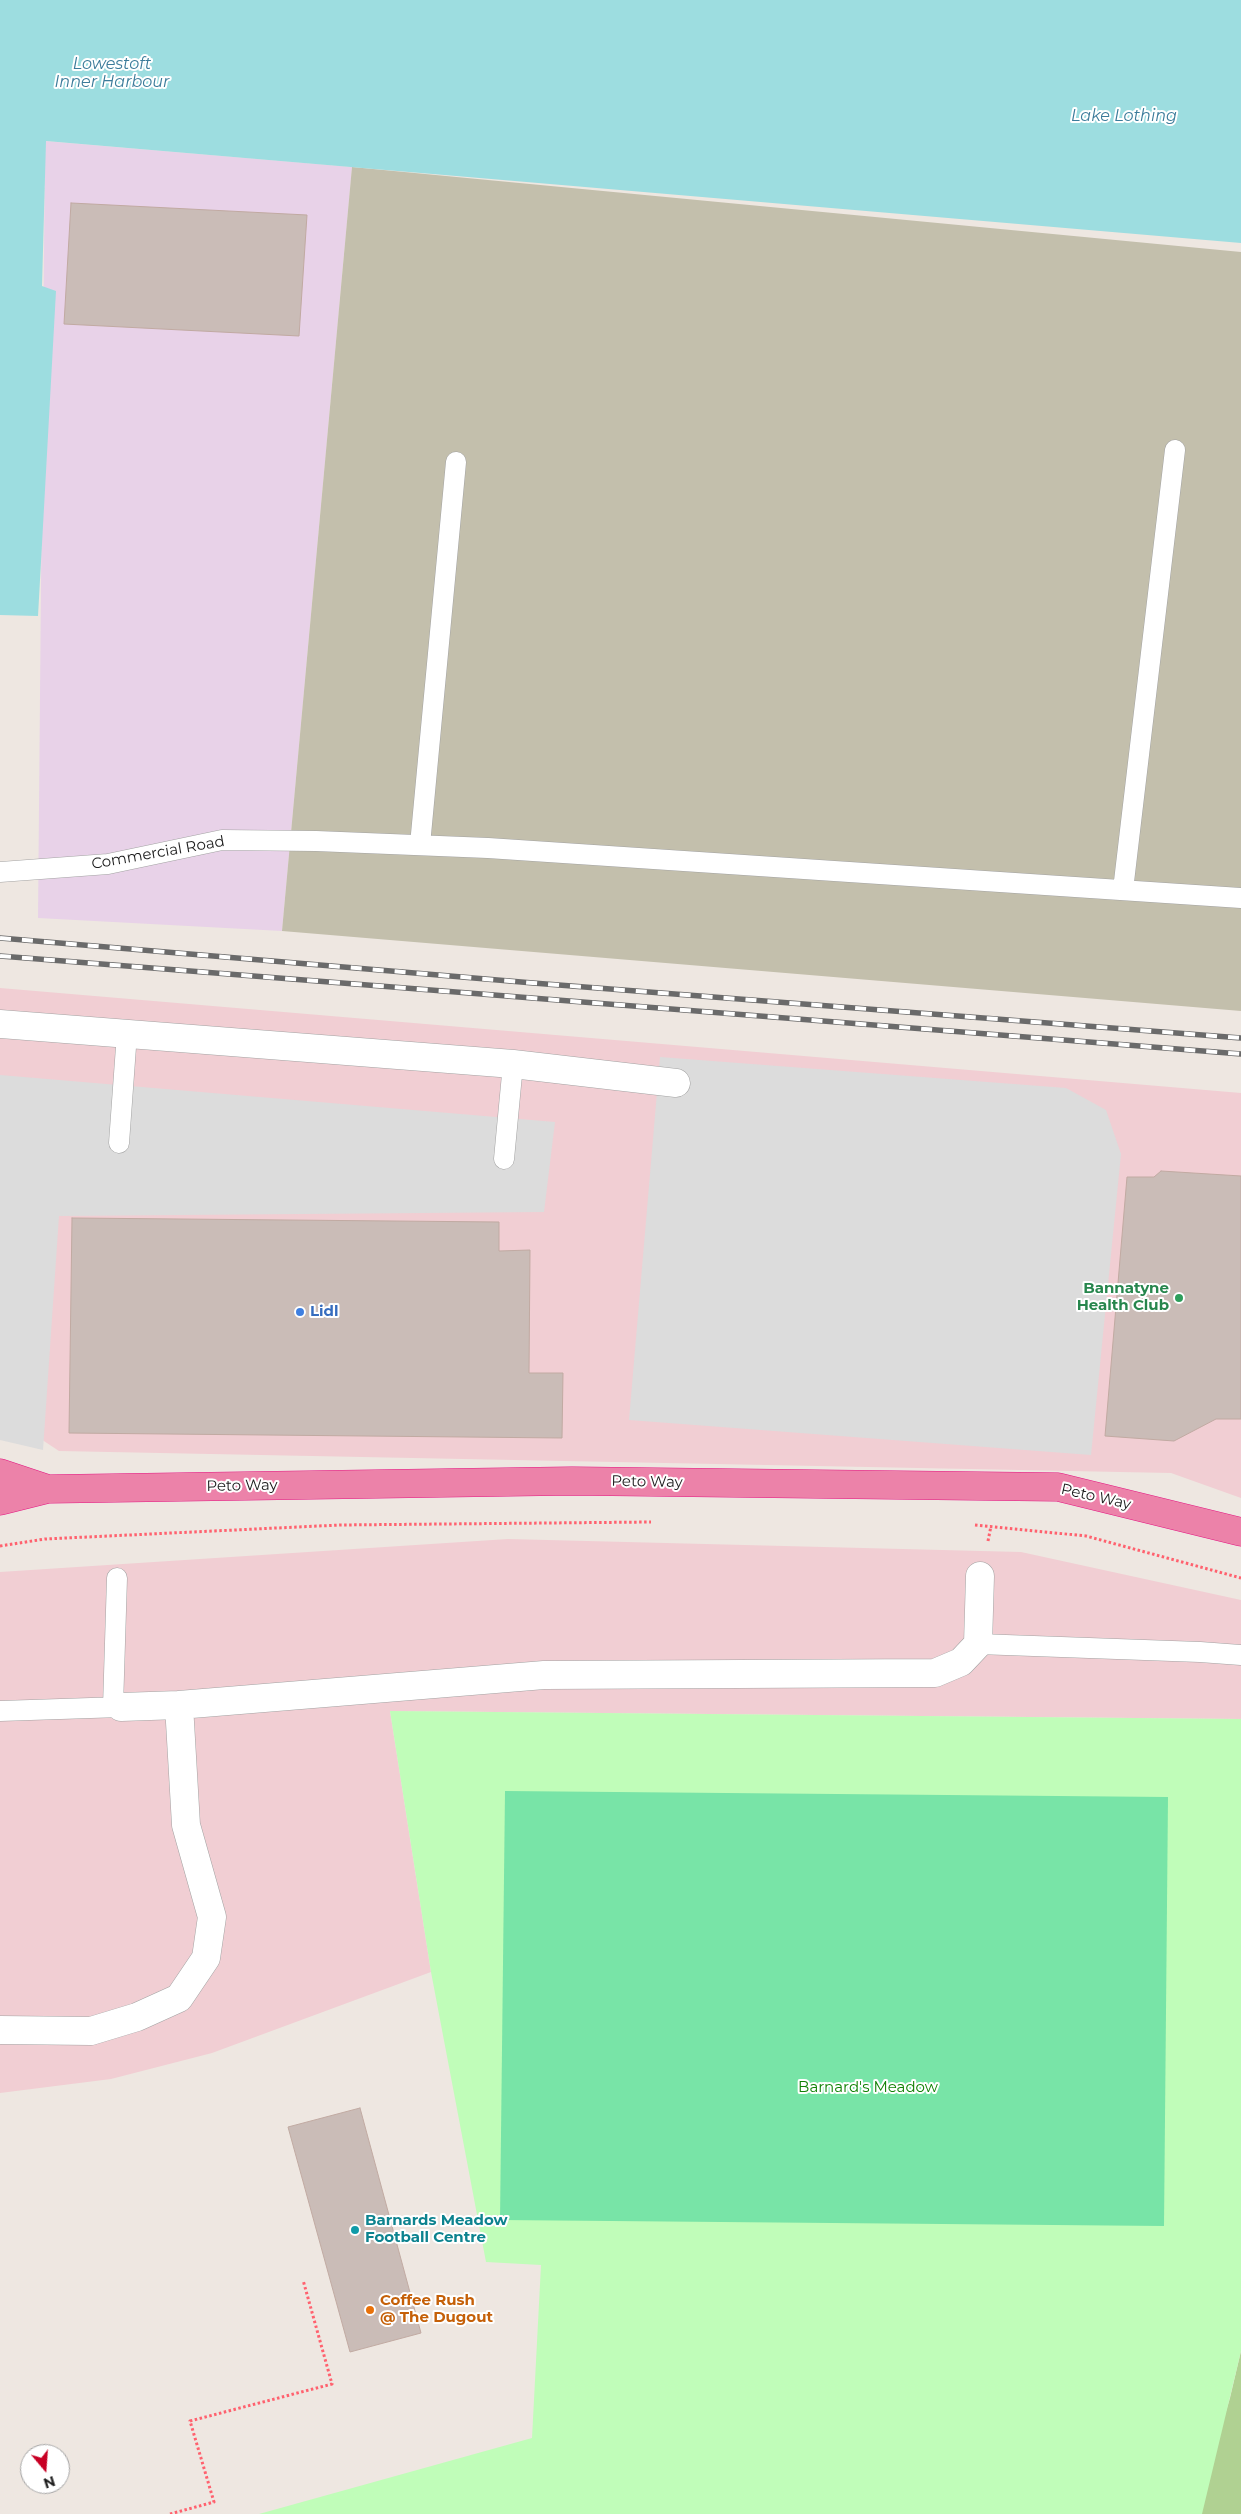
<!DOCTYPE html>
<html>
<head>
<meta charset="utf-8">
<style>
	body { margin:0 }
	#map { position:relative; width:1241px; height:2514px; overflow:hidden; background:#eee7e1; font-family:Montserrat,sans-serif }
	canvas { display:block }
	.north { position:absolute; left:20px; top:2444px; width:50px; height:50px; box-sizing:border-box; background:#fff; border:1px solid #a4a4a4; border-radius:50%; rotate:162deg; font-size:14px; font-weight:700; line-height:20px; text-align:center; color:#1c1c1c }
	.north::after { content:''; display:block; margin:auto; width:18px; height:22px; background:#c80024; clip-path:polygon(50% 0,100% 100%,50% 72%,0 100%) }
</style>
</head>
<body>
<div id="map">
<canvas width="1241" height="2514"></canvas>
<div class="north">N</div>
</div>
<script>
const context = document.querySelector('canvas').getContext('2d');
context.lineJoin = 'round';
function fill(path, color) { context.fillStyle = color; context.fill(path, 'evenodd'); }
const shape = rows => new Path2D(rows.map(r => 'M' + r).join(''));
function trace(path, color, width, dash) { context.strokeStyle = color; context.lineWidth = width; context.lineCap = dash ? 'butt' : 'round'; context.setLineDash(dash || []); context.stroke(path); }
function drawText(font, color, halo, rows, align = 'center') {
  context.font = font + ' Montserrat,sans-serif'; context.lineWidth = 4; context.setLineDash([]); context.textBaseline = 'middle'; context.strokeStyle = halo; context.fillStyle = color; for (const [text, x, y, turn = 0] of rows) {
    context.save(); context.translate(x, y); context.rotate((+turn || 0) * Math.PI / 180); context.textAlign = isNaN(turn) ? turn : align; if (halo) context.strokeText(text, 0, 0); context.fillText(text, 0, 0); context.restore();
  }
}
fill(shape([
	[0,988,1241,1093,1241,1498,1171,1473,59,1451,0,1412],
	[508,1539,1021,1552,1241,1600,1241,1719,390,1711,431,1972,212,2053,111,2079,0,2093,0,1572]
]), '#f1ced3');
fill(shape([
	[45,141,352,167,282,931,38,918]
]), '#e8d2e8');
fill(shape([
	[352,167,1241,252,1241,1011,282,931]
]), '#c3bfac');
fill(shape([
	[1241,2351,1241,2514,1195,2514,1230,2398]
]), '#b0d192');
fill(shape([
	[390,1711,1241,1719,1241,2351,1202,2514,259,2514,532,2438,541,2265,486,2262,431,1972]
]), '#c0fdb9');
fill(shape([
	[505,1791,1168,1797,1164,2226,500,2220]
]), '#78e4a7');
fill(shape([
	[660,1057,1066,1088,1106,1110,1121,1154,1091,1455,629,1420],
	[0,1075,555,1122,544,1212,59,1216,43,1450,0,1440]
]), '#dcdcdc');
fill(shape([
	[0,0,1241,0,1241,243,46,141,42,286,56,291,38,616,0,615]
]), '#9ddde0');
const building = shape([
	[71,203,307,215,299,336,64,324,71,203],
	[1161,1171,1241,1176,1241,1419,1216,1419,1174,1441,1105,1436,1127,1177,1154,1177,1161,1171],
	[72,1218,499,1222,499,1251,530,1250,529,1373,563,1373,562,1438,69,1433,72,1218],
	[360,2108,421,2333,350,2352,288,2127,360,2108]
]);
fill(building, '#cabcb7');
trace(building, '#c1aaa2', 1);
const lane = shape([
	[420,845,456,462],
	[0,872,108,864,222,840,316,841,488,848,1241,898],
	[1123,890,1175,450],
	[119,1143,127,1033],
	[504,1159,513,1064],
	[978,1644,1200,1652,1241,1655],
	[113,1707,117,1578],
	[0,1711,121,1707]
]);
const street = shape([
	[0,1024,513,1064,676,1083],
	[121,1707,179,1705],
	[0,2030,91,2031,137,2017,179,1998,206,1958,212,1917,186,1825,179,1705,544,1675,935,1673,961,1662,978,1644,980,1576]
]);
const highway = shape([
	[0,1473,48,1489],
	[0,1501,48,1489,572,1481,1058,1487,1241,1532]
]);
trace(lane, '#a3a3a3', 21);
trace(street, '#a3a3a3', 29);
trace(highway, '#e31782', 29);
trace(shape([
	[975,1525,1086,1536,1241,1578],
	[988,1541,991,1526],
	[0,1546,45,1539,340,1525,651,1522],
	[170,2514,214,2502,190,2421,332,2384,303,2280]
]), '#ff616e', 3, [2.5, 2.5]);
trace(lane, '#fff', 20);
trace(street, '#fff', 28);
trace(highway, '#ec82a9', 28);
const rail = shape([
	[0,938,533,983,1241,1038],
	[0,956,1241,1054]
]);
trace(rail, '#6a6a6a', 5.5);
trace(rail, '#fff', 4, [11]);
for (const [x, y, r, color] of [
	[1179,1298,5,"#2e9e5b"],
	[300,1312,5,"#3f7fe0"],
	[355,2230,5,"#0f9aa8"],
	[370,2310,5,"#e8710a"]
]) { const dot = new Path2D(); dot.arc(x, y, r, 0, 2 * Math.PI); context.fillStyle = color; context.fill(dot); trace(dot, '#fff', 2); }
drawText('15px', '#1c1c1c', '#fff', [
	["Commercial Road",158,853,-10],
	["Peto Way",647,1482,1],
	["Peto Way",242,1486,-1],
	["Peto Way",1096,1497,13]
]);
drawText('bold 15px', '#27864d', '#fff', [
	["Bannatyne",1169,1289],
	["Health Club",1169,1306]
], 'right');
drawText('bold 15px', '#366cbe', '#fff', [
	["Lidl",310,1312]
], 'left');
drawText('15px', '#108104', '#fff', [
	["Barnard's Meadow",868,2088]
]);
drawText('bold 15px', '#0d838f', '#fff', [
	["Barnards Meadow",365,2221],
	["Football Centre",365,2238]
], 'left');
drawText('bold 15px', '#c56008', '#fff', [
	["Coffee Rush",380,2301],
	["@ The Dugout",380,2318]
], 'left');
drawText('italic 16px', '#3b7b9a', '#fff', [
	["Lowestoft",112,64],
	["Inner Harbour",112,82],
	["Lake Lothing",1124,116]
]);
</script>
</body>
</html>
